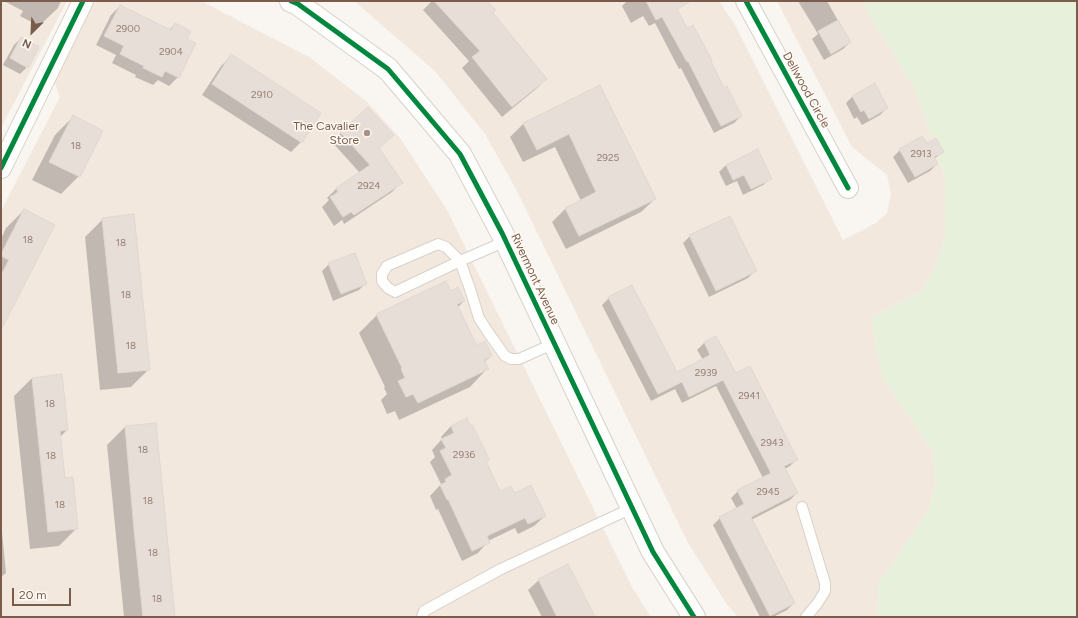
<!DOCTYPE html>
<html>
<head>
<meta charset="utf-8">
<style>
	body { margin:0 }
	#map { position:relative; width:1078px; height:618px; overflow:hidden; background:#f9f5f0; font-family:Figtree,sans-serif }
	canvas { display:block }
	.frame { position:absolute; inset:0; border:2px solid #7a5c4d; pointer-events:none }
	.north { position:absolute; left:12px; top:12px; width:40px; height:40px; -webkit-text-stroke:3px #fffaf3; paint-order:stroke; rotate:204deg; font-size:11px; font-weight:700; line-height:16px; text-align:center; color:#7a5c4d }
	.north::after { content:''; display:block; margin:auto; width:14px; height:18px; background:#7a5c4d; clip-path:polygon(50% 0,100% 100%,50% 72%,0 100%) }
	.scale { position:absolute; left:12px; top:588px; width:59px; height:18px; box-sizing:border-box; border:2px solid #7a5c4d; border-top:0; padding-left:5px; font-size:12px; line-height:14px; white-space:nowrap; color:#7a5c4d; -webkit-text-stroke:3px #fffaf3; paint-order:stroke }
</style>
</head>
<body>
<div id="map">
<canvas width="1078" height="618"></canvas>
<div class="frame"></div>
<div class="north">N</div>
<div class="scale">20 m</div>
</div>
<script>
const context = document.querySelector('canvas').getContext('2d');
context.lineJoin = 'round';
function fill(path, color) { context.fillStyle = color; context.fill(path, 'evenodd'); }
const shape = rows => new Path2D(rows.map(r => 'M' + r).join(''));
function trace(path, color, width, dash) { context.strokeStyle = color; context.lineWidth = width; context.lineCap = dash ? 'butt' : 'round'; context.setLineDash(dash || []); context.stroke(path); }
function drawText(font, color, halo, rows, align = 'center') {
  context.font = font + ' Figtree,sans-serif'; context.lineWidth = 3; context.setLineDash([]); context.textBaseline = 'middle'; context.strokeStyle = halo; context.fillStyle = color; for (const [text, x, y, turn = 0] of rows) {
    context.save(); context.translate(x, y); context.rotate((+turn || 0) * Math.PI / 180); context.textAlign = isNaN(turn) ? turn : align; if (halo) context.strokeText(text, 0, 0); context.fillText(text, 0, 0); context.restore();
  }
}
fill(shape([
	[1,1,67,1,1,128],
	[95,1,201,1,309,57,366,101,400,138,447,210,632,587,651,617,1,617,1,211,60,97,53,77],
	[354,1,719,1,735,25,843,240,876,223,887,213,891,194,887,175,852,147,777,1,861,1,915,89,945,178,945,236,936,267,922,291,871,318,882,376,933,452,936,481,929,510,879,583,877,617,738,617,726,603,688,543,516,189,485,134,435,71]
]), '#f2e8de');
fill(shape([
	[861,1,1077,1,1077,617,877,617,879,583,929,510,936,481,933,452,882,376,871,318,922,291,936,267,945,236,945,178,915,89]
]), '#e7f0db');
fill(shape([
	[4,1,61,1,58,8,39,26,20,16,23,11],
	[432,1,486,1,492,13,546,79,536,89,502,117,462,68,469,61,423,10],
	[627,1,671,1,687,29,741,116,734,123,714,133,681,68,679,69,655,23,649,26,643,16,631,23,622,6],
	[798,1,827,1,850,42,843,49,824,60,812,39,818,34],
	[120,6,169,30,175,24,186,39,178,77,169,86,158,80,153,85,135,77,136,75,112,63,116,55,96,45,111,15],
	[21,38,27,67,20,74,3,65,14,45],
	[232,55,301,142,291,152,202,95,221,66],
	[599,87,655,199,641,212,566,249,552,222,566,208,581,201,555,147,523,162,510,137,524,123],
	[853,96,887,108,880,115,862,125,857,117,854,119,846,103],
	[73,117,101,131,79,176,61,194,32,180,55,135],
	[341,133,378,148,401,183,392,192,344,224,342,220,334,226,322,207,329,200,327,198,336,189,360,173,332,142],
	[926,144,943,152,934,159,937,164,930,171,908,183,893,157,900,150],
	[757,151,770,178,763,185,743,195,737,181,726,186,719,172,726,165],
	[24,210,1,328,1,239,6,228],
	[103,219,149,369,131,387,100,390,85,237],
	[690,236,755,271,748,278,709,297,683,243],
	[329,264,366,283,359,290,333,301,322,271],
	[450,292,464,301,458,307,476,346,491,356,484,362,487,369,470,387,399,420,395,411,387,414,381,400,387,394,384,388,385,387,359,333,377,315],
	[609,298,676,373,703,360,697,350,704,343,716,337,736,375,797,459,790,466,785,469,797,493,790,500,751,520,794,603,787,610,773,617,760,617,713,525,720,518,737,509,731,498,738,491,763,478,716,386,682,403,675,389,651,401,602,305],
	[61,375,67,430,60,437,64,479,77,528,59,546,30,549,14,396,32,378],
	[451,426,488,459,485,462,500,492,514,495,545,516,534,526,518,534,515,528,488,541,488,542,478,553,462,561,438,509,436,510,430,496,441,484,430,462,435,457,432,450,442,439,441,437],
	[125,427,174,617,124,617,107,445],
	[1,522,6,573,1,577],
	[539,580,594,617,542,617,528,590]
]), '#0003');
const building = shape([
	[434,1,487,1,496,10,493,13,547,79,512,107,472,57,480,51,434,1],
	[646,1,691,1,677,9,687,28,693,25,712,60,711,61,724,88,727,86,742,116,721,126,688,61,687,62,662,17,656,20,646,1],
	[120,5,171,30,175,23,191,31,187,39,196,43,179,78,165,71,162,77,143,68,144,66,120,54,124,46,104,36,120,5],
	[838,20,851,42,831,54,818,31,838,20],
	[21,37,39,47,28,68,10,58,21,37],
	[231,54,321,113,302,143,212,84,231,54],
	[875,83,888,108,869,119,864,110,861,112,852,96,875,83],
	[600,85,656,199,579,236,565,208,596,192,569,134,537,150,523,123,600,85],
	[368,107,394,135,379,148,403,183,354,215,351,212,343,217,330,197,338,192,336,188,370,165,340,132,368,107],
	[73,115,103,131,80,177,49,162,73,115],
	[922,136,927,143,936,138,944,152,934,157,938,164,915,177,899,149,922,136],
	[758,149,772,179,751,189,744,175,733,180,726,165,758,149],
	[24,209,55,225,1,330,1,275,9,260,1,256,1,254,24,209],
	[134,214,150,370,118,373,102,218,134,214],
	[730,216,757,271,716,291,689,235,730,216],
	[355,253,367,284,341,294,328,263,355,253],
	[446,281,451,291,458,287,465,301,457,304,472,336,477,345,485,341,492,356,484,360,489,369,418,403,413,394,406,397,398,381,405,378,401,369,402,368,376,314,446,281],
	[632,285,677,372,710,355,704,342,716,336,736,373,750,366,798,460,784,466,798,493,751,517,795,603,770,616,719,517,744,504,737,490,771,473,723,380,689,397,682,382,658,394,608,297,632,285],
	[62,374,68,430,60,431,65,478,73,477,78,529,48,532,32,378,62,374],
	[467,418,470,425,472,424,484,448,489,460,486,461,500,491,511,486,515,493,531,485,546,516,528,524,525,518,487,536,490,543,472,551,448,499,447,500,440,485,446,482,445,479,452,475,440,451,446,448,441,439,454,433,451,426,467,418],
	[156,423,161,474,175,617,143,617,134,529,125,426,156,423],
	[568,564,595,617,557,617,538,579,568,564]
]);
fill(building, '#e6ded7');
trace(building, '#e2d8d2', 1);
const service = shape([
	[506,241,460,261,395,292,388,288,382,281,382,274,387,266,438,244,446,247,460,261,470,289,479,318,490,335,505,356,511,359,519,359,555,343],
	[802,507,825,583,825,591,817,604,806,617],
	[422,617,424,611,501,569,632,508]
]);
const minor = shape([
	[746,1,848,188],
	[1,168,83,1]
]);
const secondary = shape([
	[291,1,298,4,388,69,460,154,502,233,653,552,694,617]
]);
trace(service, '#d7d1cb', 12);
trace(minor, '#d7d1cb', 22);
trace(secondary, '#d9d2cb', 24);
trace(service, '#fefefd', 10);
trace(minor, '#fefefd', 20);
trace(secondary, '#fefefd', 22);
trace(shape([
	[291,1,298,4,388,69,460,154,502,233,653,552,694,617],
	[746,1,848,188],
	[1,168,83,1]
]), '#00873e', 5);
for (const [x, y, r, color] of [
	[367,133,4,"#a69286"]
]) { const dot = new Path2D(); dot.arc(x, y, r, 0, 2 * Math.PI); context.fillStyle = color; context.fill(dot); trace(dot, '#fffaf3', 1.5); }
drawText('10px', '#977e72', null, [
	["2900",128,29],
	["2904",171,52],
	["2910",262,95],
	["18",76,146],
	["2913",921,154],
	["2925",608,158],
	["2924",369,186],
	["18",28,240],
	["18",121,243],
	["18",126,295],
	["18",131,346],
	["2939",706,373],
	["2941",749,396],
	["18",50,404],
	["2943",772,443],
	["18",143,450],
	["2936",464,455],
	["18",51,456],
	["2945",768,492],
	["18",148,501],
	["18",60,505],
	["18",153,553],
	["18",157,599]
]);
drawText('12px', '#7a5c4d', '#fffaf3', [
	["Dellwood Circle",806,90,61],
	["Rivermont Avenue",535,279,65]
]);
drawText('12px', '#7a5c4d', '#fffaf3', [
	["The Cavalier",359,126],
	["Store",359,140]
], 'right');
</script>
</body>
</html>
